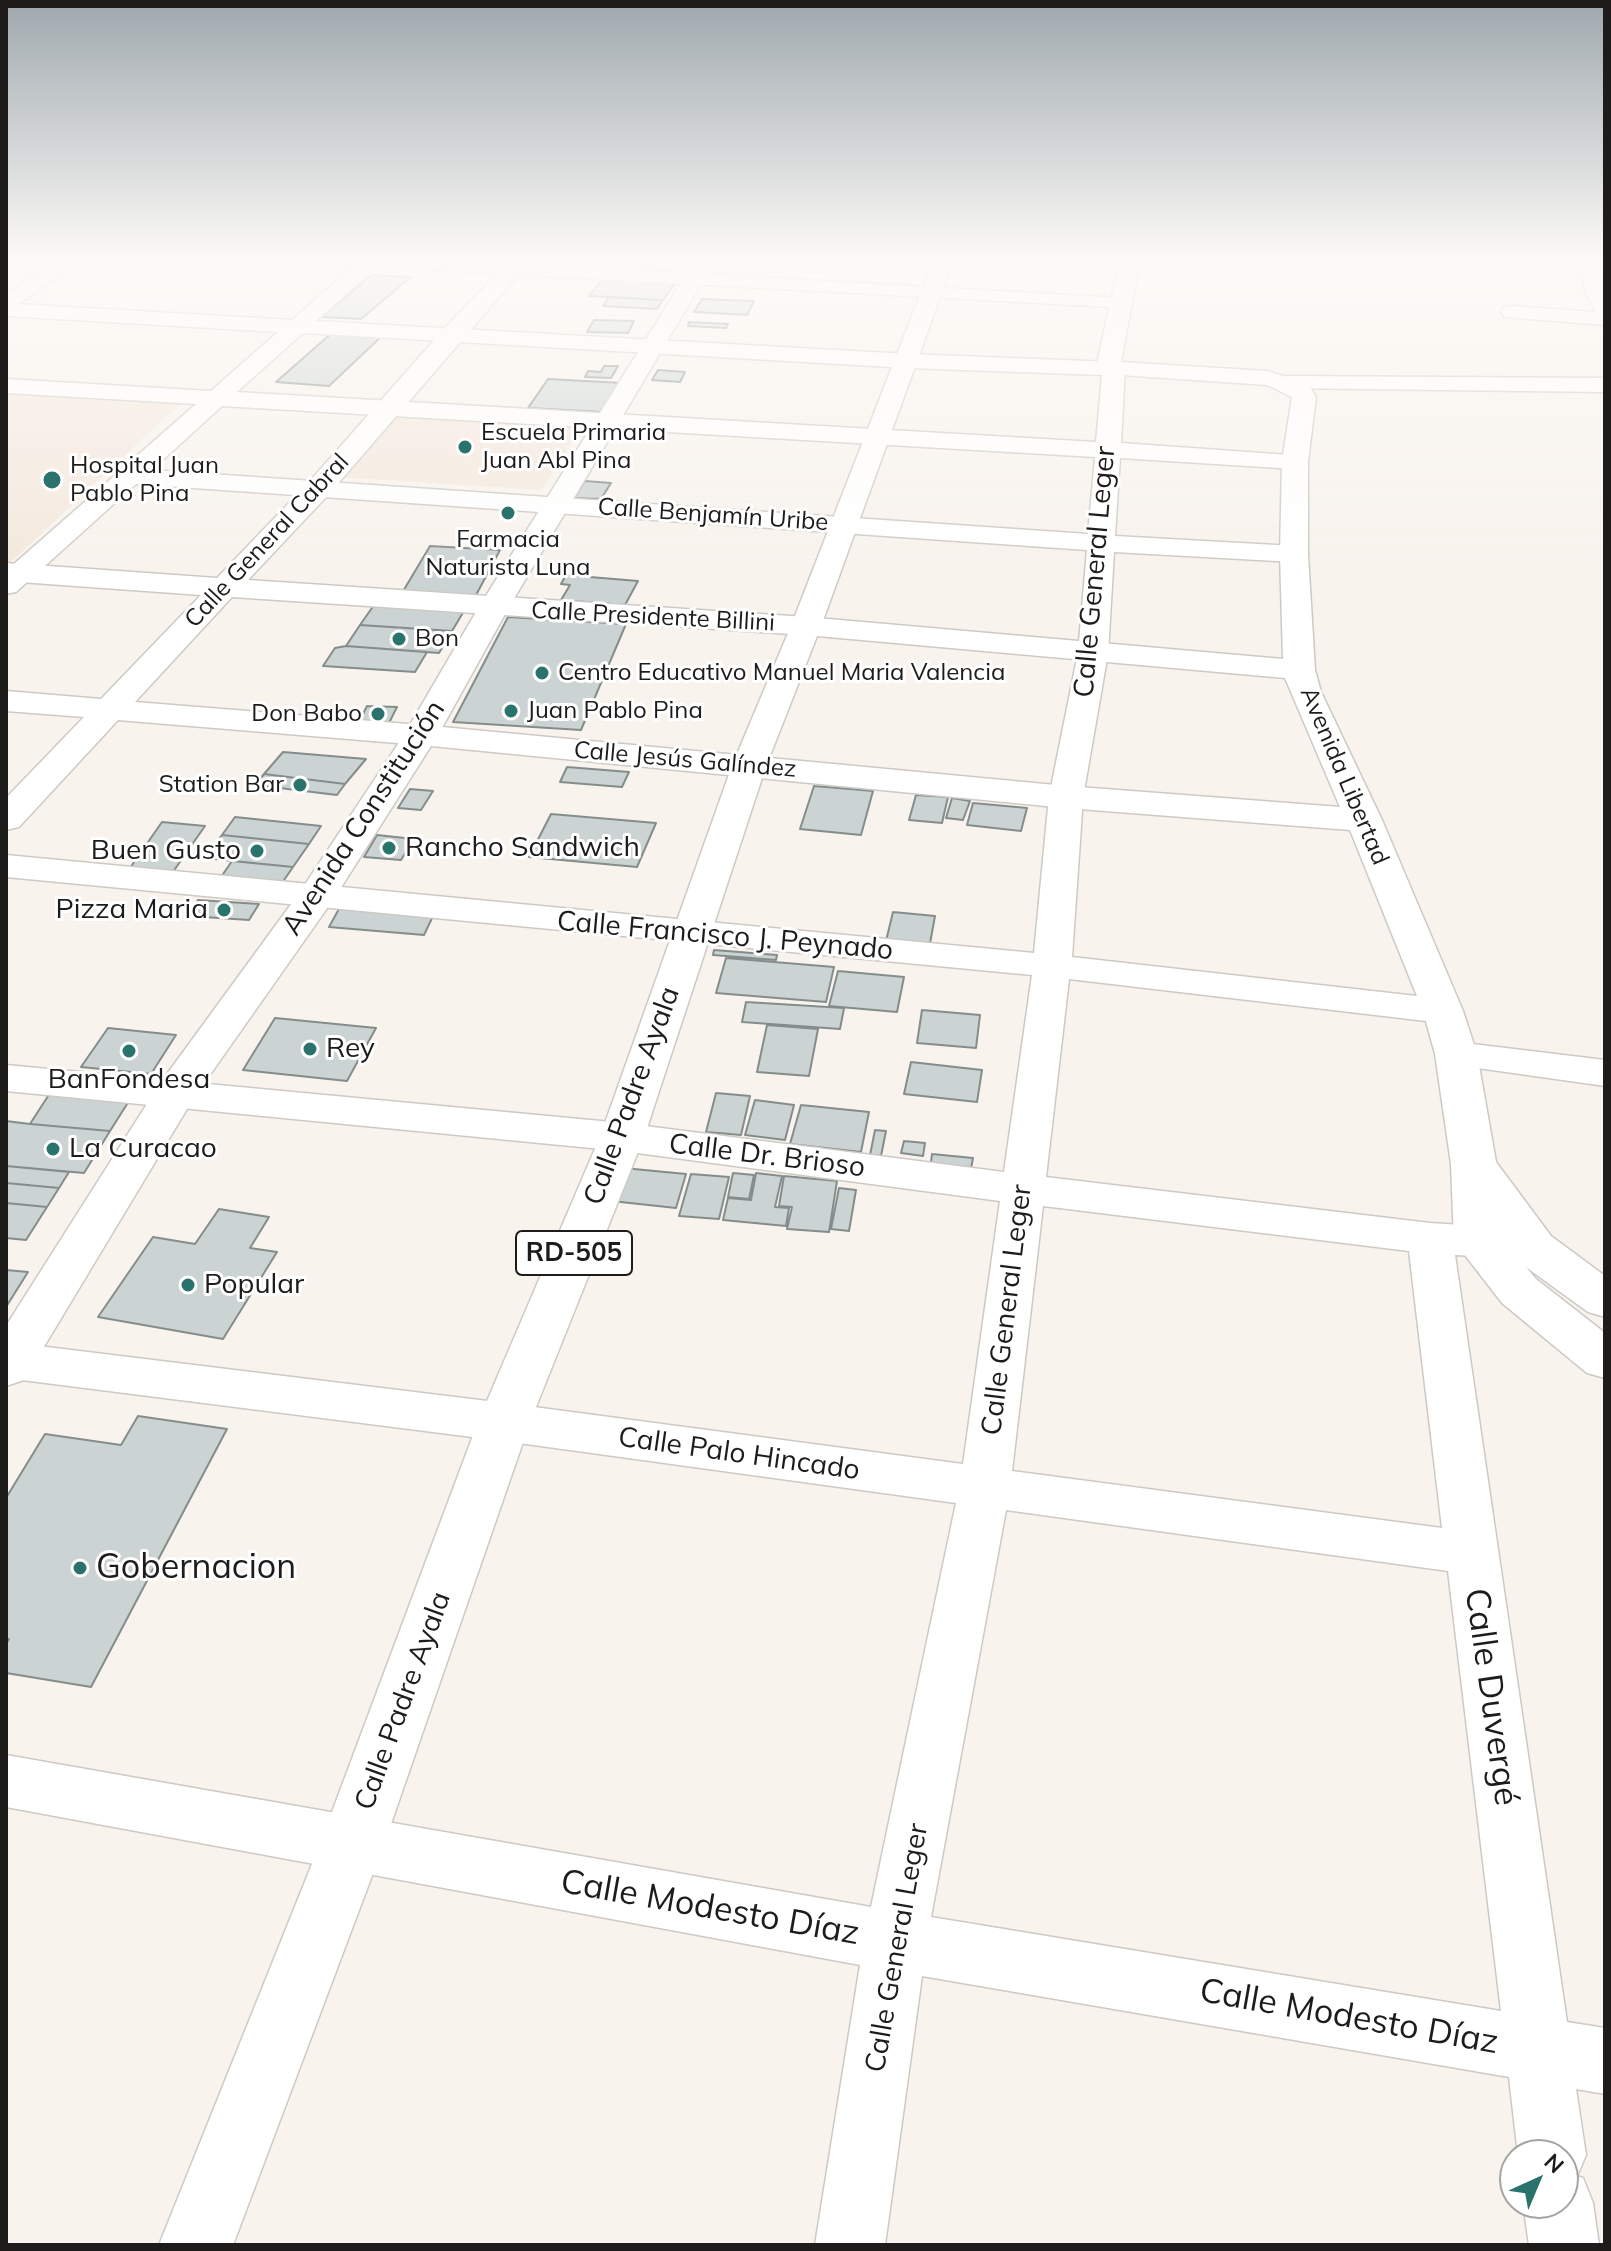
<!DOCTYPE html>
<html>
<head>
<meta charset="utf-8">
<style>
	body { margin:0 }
	#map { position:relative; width:1611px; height:2251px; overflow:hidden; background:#f8f3ed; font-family:Mulish,sans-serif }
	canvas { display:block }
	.frame { position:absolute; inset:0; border:8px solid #1e1c1a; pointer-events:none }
	.north { position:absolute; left:1499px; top:2139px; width:80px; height:80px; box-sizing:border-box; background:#fff; border:2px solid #a5a4a3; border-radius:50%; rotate:44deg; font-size:22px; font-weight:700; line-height:32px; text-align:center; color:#1e1c1a }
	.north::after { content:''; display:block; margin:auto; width:28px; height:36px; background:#2a736d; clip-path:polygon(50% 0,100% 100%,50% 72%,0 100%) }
</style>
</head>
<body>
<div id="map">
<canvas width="1611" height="2251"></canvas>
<div class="frame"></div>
<div class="north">N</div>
</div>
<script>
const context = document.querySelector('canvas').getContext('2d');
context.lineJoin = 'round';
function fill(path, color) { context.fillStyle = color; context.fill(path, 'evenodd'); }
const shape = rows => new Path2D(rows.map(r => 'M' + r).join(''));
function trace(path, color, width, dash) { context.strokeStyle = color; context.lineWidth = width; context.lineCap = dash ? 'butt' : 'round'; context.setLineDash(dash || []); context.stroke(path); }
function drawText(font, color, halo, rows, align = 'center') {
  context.font = font + ' Mulish,sans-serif'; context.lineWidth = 6; context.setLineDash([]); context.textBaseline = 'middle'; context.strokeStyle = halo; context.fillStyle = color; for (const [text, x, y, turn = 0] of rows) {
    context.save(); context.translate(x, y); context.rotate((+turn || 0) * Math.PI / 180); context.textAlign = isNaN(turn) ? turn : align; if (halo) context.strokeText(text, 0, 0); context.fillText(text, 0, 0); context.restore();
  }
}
fill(shape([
	[6,389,185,399,11,562,6,561],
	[396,407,587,417,542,490,337,477]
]), '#f4e8dd');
const building = shape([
	[372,275,411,277,361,319,321,317,372,275],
	[605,276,677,280,663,300,589,296,605,276],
	[609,297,663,300,657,309,603,306,609,297],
	[702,299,754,301,747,315,694,312,702,299],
	[594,320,634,321,628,333,587,332,594,320],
	[689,322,728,324,726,328,688,326,689,322],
	[334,331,383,335,329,386,276,382,334,331],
	[604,366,618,366,611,378,585,377,588,371,601,372,604,366],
	[658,370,685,372,680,382,652,380,658,370],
	[548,379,622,383,605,412,528,408,548,379],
	[585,481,611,483,601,499,574,498,585,481],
	[430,546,500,550,475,597,402,593,430,546],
	[566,575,638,581,625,605,561,600,570,585,561,584,566,575],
	[374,605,464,611,452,631,360,625,374,605],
	[508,617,626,624,581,730,453,722,508,617],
	[360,625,452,631,439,653,346,646,360,625],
	[346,646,427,652,415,672,323,666,335,648,346,646],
	[367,706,397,707,389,723,359,722,367,706],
	[283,752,366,759,345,784,264,774,283,752],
	[567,767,629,772,622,787,560,782,567,767],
	[264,774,345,784,337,795,255,785,264,774],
	[814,786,873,791,861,835,800,829,814,786],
	[410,789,433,791,421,810,398,808,410,789],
	[916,795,948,797,942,823,909,820,916,795],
	[952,798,970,801,963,820,946,818,952,798],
	[973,803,1027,808,1021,831,967,825,973,803],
	[551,814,656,823,637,867,529,857,551,814],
	[235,817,321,826,309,844,222,835,235,817],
	[162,822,205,826,168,879,125,875,162,822],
	[222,835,309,844,293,867,204,858,222,835],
	[377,835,414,839,401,860,364,857,377,835],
	[232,861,293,867,282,883,221,877,232,861],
	[198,900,259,904,249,920,188,916,198,900],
	[340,907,434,914,424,935,329,927,340,907],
	[893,912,935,916,929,949,885,945,893,912],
	[714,950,777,955,776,960,713,955,714,950],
	[726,958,834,967,826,1002,716,993,726,958],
	[838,971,904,977,897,1012,829,1006,838,971],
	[746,1002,844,1008,840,1029,742,1022,746,1002],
	[922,1010,980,1015,976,1048,917,1043,922,1010],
	[275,1018,376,1028,347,1081,243,1070,275,1018],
	[767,1025,818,1029,809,1076,757,1072,767,1025],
	[108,1028,176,1035,151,1074,81,1067,108,1028],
	[911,1062,982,1070,977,1102,904,1094,911,1062],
	[50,1093,129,1101,110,1131,30,1124,50,1093],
	[716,1093,750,1096,741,1135,706,1132,716,1093],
	[755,1100,794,1105,785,1140,745,1135,755,1100],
	[801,1105,869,1112,861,1152,790,1144,801,1105],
	[6,1121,30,1124,110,1131,84,1173,6,1166,6,1121],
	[875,1130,886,1131,881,1156,870,1155,875,1130],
	[904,1141,925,1143,923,1156,901,1153,904,1141],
	[932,1154,973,1158,970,1174,930,1170,932,1154],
	[6,1166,69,1172,59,1188,6,1183,6,1166],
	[613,1167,686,1174,676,1208,602,1200,613,1167],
	[733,1173,754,1175,749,1199,728,1197,733,1173],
	[756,1173,782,1176,775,1207,789,1208,786,1226,723,1220,728,1198,751,1200,756,1173],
	[691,1174,729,1177,719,1219,679,1216,691,1174],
	[784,1176,837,1181,829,1232,787,1229,792,1207,779,1206,784,1176],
	[6,1183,59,1188,47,1207,6,1203,6,1183],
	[839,1188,856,1190,849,1231,831,1229,839,1188],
	[6,1203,47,1207,26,1240,6,1238,6,1203],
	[219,1209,269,1217,250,1248,277,1252,223,1339,98,1317,153,1237,195,1244,219,1209],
	[6,1270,28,1272,6,1307,6,1270],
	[138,1416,227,1429,91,1687,6,1673,6,1644,9,1639,6,1639,6,1498,45,1434,121,1445,138,1416]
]);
fill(building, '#ccd4d3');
trace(building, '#858d8c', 2);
const street = shape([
	[60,259,83,259,18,304,292,320,353,266,332,263,329,259,442,259,1121,298,1132,304,1128,308,376,267,316,321,908,354,1114,362,1122,364,1125,369,1121,443,1304,456,1308,461,1304,466,1295,469,1120,458,1115,536,1294,546,1304,548,1308,554,1304,560,1294,562,1114,552,1108,653,1083,797,1072,957,1443,999,1457,1003,1463,1011,1457,1019,1443,1023,1069,979,1046,1177,1430,1223,1478,1226,1494,1230,1500,1241,1494,1252,1478,1256,1455,1255,1567,2022,1605,2028,1605,2094,1576,2089,1586,2155,1577,2176,1583,2178,1593,2203,1599,2245,1529,2245,1523,2203,1563,2203,1563,2155,1518,2155,1509,2077,922,1976,885,2245,815,2245,860,1965,6,1807,6,1755,871,1907,956,1503,504,1441,6,1378,6,1342,504,1403,963,1464,1000,1201,622,1151,6,1091,6,1065,622,1123,1004,1172,1032,975,6,877,6,855,1034,953,1049,797,1078,653,1087,550,136,484,16,592,6,594,6,571,196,404,6,393,6,379,211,391,278,332,6,316,6,294,60,259],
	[303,333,908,368,1102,375,1096,442,237,392,303,333],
	[222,406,1095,457,1088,534,152,470,222,406],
	[1043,1206,1409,1251,1442,1528,1012,1471,1043,1206],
	[1006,1510,1448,1571,1501,2011,931,1917,1006,1510],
	[1570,259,1591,259,1602,271,1605,325,1504,317,1501,312,1504,307,1512,306,1596,312,1585,291,1582,272,1570,259],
	[1287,376,1605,378,1605,392,1279,388,1275,383,1279,378,1287,376],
	[1456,1042,1605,1060,1605,1086,1442,1063,1436,1054,1442,1045,1456,1042]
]);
const secondary = shape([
	[511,259,532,259,329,494,248,580,806,617,1283,659,1280,554,1282,461,1292,397,1267,385,1106,374,1097,363,1120,259,1140,259,1121,362,1267,371,1308,384,1316,397,1308,461,1308,554,1315,670,1321,692,1382,820,1463,1011,1477,1054,1496,1162,1551,1236,1605,1276,1605,1317,1588,1312,1526,1267,1536,1279,1605,1333,1605,1378,1587,1373,1502,1303,1454,1241,1451,1164,1435,1054,1423,1011,1350,830,1066,808,421,745,118,720,19,827,6,830,6,798,84,717,6,711,6,691,101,699,201,595,6,581,6,563,217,578,309,482,444,329,511,259],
	[232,597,806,635,1285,678,1340,807,1066,786,421,725,135,702,232,597]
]);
const primary = shape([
	[696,259,716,259,509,607,438,735,335,897,193,1099,24,1380,6,1386,6,1326,159,1085,300,892,404,735,479,607,696,259],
	[934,259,954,259,821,626,766,766,644,1137,530,1422,384,1844,233,2245,159,2245,320,1844,478,1422,600,1137,732,766,791,626,934,259]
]);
trace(street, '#cec9c4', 3);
trace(secondary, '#cec9c4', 3);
trace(primary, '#cec9c4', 3);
fill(street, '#fff');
fill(secondary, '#fff');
fill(primary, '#fff');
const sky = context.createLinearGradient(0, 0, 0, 574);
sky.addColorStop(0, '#9fa8ae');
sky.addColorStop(0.45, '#fcfaf7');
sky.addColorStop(1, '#fcfaf700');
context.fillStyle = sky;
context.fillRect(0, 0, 1611, 574);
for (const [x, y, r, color] of [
	[465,447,8,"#2a736d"],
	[52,480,10,"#2a736d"],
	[508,513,8,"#2a736d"],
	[399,639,8,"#2a736d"],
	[542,673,8,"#2a736d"],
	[511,711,8,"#2a736d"],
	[378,714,8,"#2a736d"],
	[300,785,8,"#2a736d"],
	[389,848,8,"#2a736d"],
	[257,851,8,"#2a736d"],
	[224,910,8,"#2a736d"],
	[310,1049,8,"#2a736d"],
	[129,1051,8,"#2a736d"],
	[53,1149,8,"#2a736d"],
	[188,1285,8,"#2a736d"],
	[80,1568,8,"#2a736d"]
]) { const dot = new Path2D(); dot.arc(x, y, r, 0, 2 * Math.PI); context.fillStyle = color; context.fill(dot); trace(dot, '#fff', 3); }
drawText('24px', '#1e1c1a', '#fff', [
	["Escuela Primaria",481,433],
	["Juan Abl Pina",481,461],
	["Hospital Juan",70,466],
	["Pablo Pina",70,494],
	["Farmacia",508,540,"center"],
	["Naturista Luna",508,568,"center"],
	["Bon",415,639],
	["Centro Educativo Manuel Maria Valencia",558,673],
	["Juan Pablo Pina",527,711],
	["Don Babo",362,714,"right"],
	["Station Bar",284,785,"right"]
], 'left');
drawText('24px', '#1e1c1a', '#fff', [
	["Calle Benjamín Uribe",713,515,4],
	["Calle General Cabral",267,541,-47],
	["Calle Presidente Billini",653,617,3],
	["Calle Jesús Galíndez",685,760,5],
	["Avenida Libertad",1344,776,67]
]);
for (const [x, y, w] of [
	[574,1253,116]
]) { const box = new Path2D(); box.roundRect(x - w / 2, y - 22, w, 44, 6); context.fillStyle = '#fff'; context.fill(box); trace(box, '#1e1c1a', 2); }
drawText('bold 26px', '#1e1c1a', null, [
	["RD-505",574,1253]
]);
drawText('28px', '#1e1c1a', '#fff', [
	["Calle General Leger",1095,572,-85],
	["Avenida Constitución",364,818,-57],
	["Calle Francisco J. Peynado",725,936,5],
	["Calle Padre Ayala",632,1096,-70],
	["Calle Dr. Brioso",767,1156,7],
	["Calle General Leger",1007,1310,-83],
	["Calle Palo Hincado",739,1454,8],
	["Calle Padre Ayala",403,1701,-70],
	["Calle General Leger",897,1948,-80]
]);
drawText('28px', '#1e1c1a', '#fff', [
	["Rancho Sandwich",405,848],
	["Buen Gusto",241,851,"right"],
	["Pizza Maria",208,910,"right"],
	["Rey",326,1049],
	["BanFondesa",129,1080,"center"],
	["La Curacao",69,1149],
	["Popular",204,1285]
], 'left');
drawText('34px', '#1e1c1a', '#fff', [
	["Gobernacion",96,1568]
], 'left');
drawText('34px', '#1e1c1a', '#fff', [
	["Calle Duvergé",1491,1697,82],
	["Calle Modesto Díaz",710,1908,10],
	["Calle Modesto Díaz",1349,2017,10]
]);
</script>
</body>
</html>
